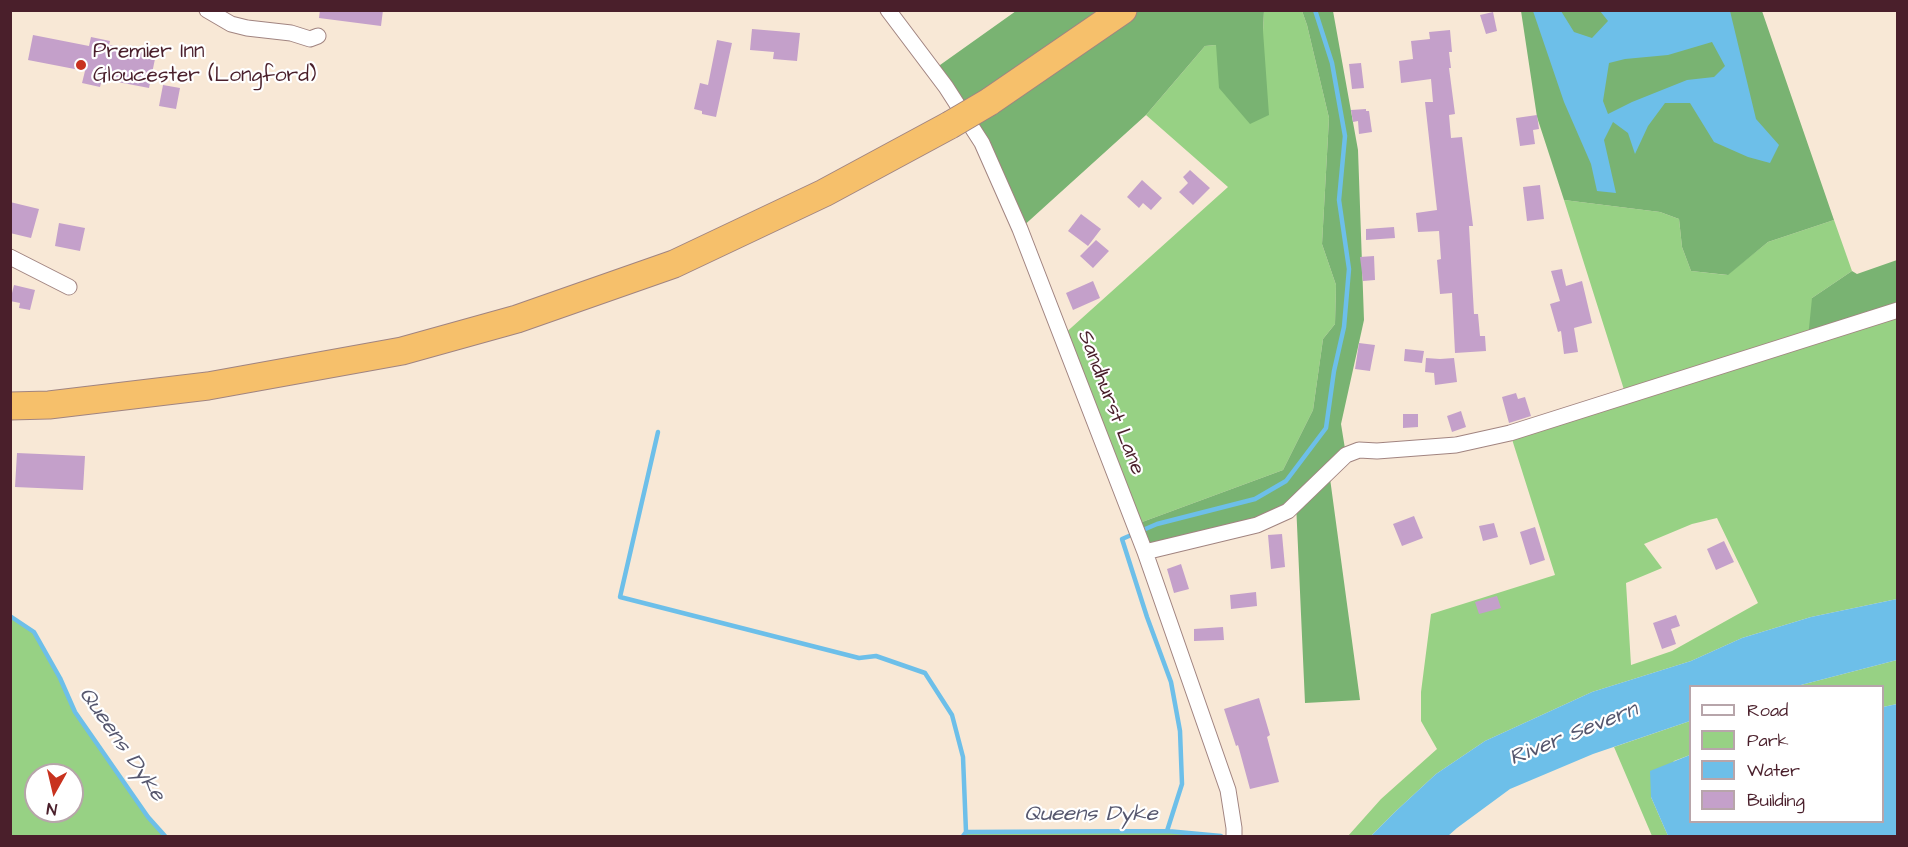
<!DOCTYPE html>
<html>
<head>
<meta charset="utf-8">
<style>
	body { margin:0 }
	#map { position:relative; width:1908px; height:847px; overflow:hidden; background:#f8e8d6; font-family:"Architects Daughter",sans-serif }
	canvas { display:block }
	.frame { position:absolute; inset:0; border:12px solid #4a1f2b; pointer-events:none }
	.legend { position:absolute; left:1689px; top:685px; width:195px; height:138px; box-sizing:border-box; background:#fff; border:2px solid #b7a5aa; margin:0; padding:8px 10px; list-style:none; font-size:18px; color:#4a1f2b }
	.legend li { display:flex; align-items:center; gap:12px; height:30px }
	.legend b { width:30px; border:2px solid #b7a5aa }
	.north { position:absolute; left:24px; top:763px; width:60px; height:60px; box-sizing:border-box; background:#fff; border:2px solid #b7a5aa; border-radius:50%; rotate:188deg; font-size:16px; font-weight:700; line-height:24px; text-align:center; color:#4a1f2b }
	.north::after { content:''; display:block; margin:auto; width:21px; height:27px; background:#c8321e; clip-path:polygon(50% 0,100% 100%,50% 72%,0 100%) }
</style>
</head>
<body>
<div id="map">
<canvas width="1908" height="847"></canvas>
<div class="frame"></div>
<ul class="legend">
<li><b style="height:8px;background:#fff"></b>Road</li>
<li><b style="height:16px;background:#97d184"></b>Park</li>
<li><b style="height:16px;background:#6dbfe9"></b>Water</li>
<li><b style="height:16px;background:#c4a0ca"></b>Building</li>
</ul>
<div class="north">N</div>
</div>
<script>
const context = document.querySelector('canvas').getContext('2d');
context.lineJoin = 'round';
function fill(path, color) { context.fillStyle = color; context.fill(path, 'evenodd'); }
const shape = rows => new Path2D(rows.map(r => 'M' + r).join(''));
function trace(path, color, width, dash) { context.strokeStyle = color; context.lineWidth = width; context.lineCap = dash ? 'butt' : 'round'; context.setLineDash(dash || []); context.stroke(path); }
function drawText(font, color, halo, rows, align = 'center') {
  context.font = font + ' "Architects Daughter",sans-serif'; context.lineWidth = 4.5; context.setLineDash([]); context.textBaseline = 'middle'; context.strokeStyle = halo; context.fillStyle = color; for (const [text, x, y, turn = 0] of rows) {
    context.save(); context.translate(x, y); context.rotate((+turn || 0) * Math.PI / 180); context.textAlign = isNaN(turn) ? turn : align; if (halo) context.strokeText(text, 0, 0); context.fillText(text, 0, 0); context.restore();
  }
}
fill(shape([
	[1264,11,1302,11,1307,25,1329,118,1322,244,1336,285,1335,324,1323,339,1313,410,1283,470,1134,525,1062,336,1228,187,1146,115,1205,46,1216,45,1263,31],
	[1564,200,1660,212,1679,219,1682,247,1691,271,1727,275,1768,242,1834,220,1852,271,1812,298,1897,310,1897,599,1811,617,1742,638,1691,661,1592,692,1485,741,1436,774,1396,811,1371,836,1348,836,1381,799,1437,749,1421,721,1421,692,1431,614,1555,575,1510,433,1626,396],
	[1717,518,1758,603,1672,651,1631,665,1626,583,1662,568,1644,544,1692,524],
	[10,616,34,632,60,678,75,712,148,817,165,836,11,836],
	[36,775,72,775,72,811,36,811],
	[1897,660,1897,704,1883,707,1882,686,1797,686],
	[1690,721,1690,755,1674,761,1651,797,1668,836,1652,836,1614,747],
	[1167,831,1221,836,963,836,966,832]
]), '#97d184');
fill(shape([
	[1016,11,1264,11,1263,31,1269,115,1250,124,1219,88,1216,45,1205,46,1146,115,1020,229,982,143,933,70],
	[1302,11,1333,11,1358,150,1364,320,1341,424,1346,455,1329,471,1360,700,1305,703,1296,503,1288,511,1145,552,1134,525,1283,470,1313,410,1323,339,1335,324,1336,285,1322,244,1329,118,1307,25],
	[1521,11,1762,11,1834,220,1768,242,1728,275,1691,271,1682,247,1679,219,1660,212,1564,200,1537,117],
	[1897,260,1897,310,1808,338,1812,298,1852,271,1857,274]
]), '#79b372');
fill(shape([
	[1533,11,1561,11,1574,32,1592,38,1608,21,1600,11,1730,11,1756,119,1779,145,1770,163,1748,157,1714,142,1690,103,1665,103,1648,126,1635,154,1628,133,1613,122,1604,140,1616,193,1597,191,1591,164,1564,102],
	[1712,42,1725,66,1714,77,1687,80,1632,102,1608,114,1603,101,1609,63,1625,59,1668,55],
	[1897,599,1897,660,1797,686,1690,686,1690,721,1593,754,1510,789,1457,828,1448,836,1371,836,1396,811,1436,774,1485,741,1592,692,1691,661,1742,638,1811,617],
	[1897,704,1897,836,1668,836,1651,797,1650,771,1690,755,1690,822,1882,822,1883,707]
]), '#6dbfe9');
trace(shape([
	[658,432,620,597,859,658,876,656,925,673,952,715,963,757,966,832],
	[10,616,34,632,60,678,75,712,148,817,165,836],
	[1167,831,1182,784,1180,731,1171,682,1147,617,1122,539,1157,524,1255,499,1286,481,1326,428,1334,371,1344,327,1349,269,1339,200,1345,136,1332,63,1315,10],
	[963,836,966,832,1167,831,1221,836]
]), '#6dbfe9', 4.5);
fill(shape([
	[320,10,383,10,381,26,319,18],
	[1493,12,1497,31,1486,34,1480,15],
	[752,29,800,33,797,61,773,59,774,52,750,50],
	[1450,30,1452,52,1449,52,1451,68,1449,68,1455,114,1449,115,1451,138,1462,137,1473,226,1469,226,1474,314,1478,314,1480,336,1485,336,1486,351,1455,353,1452,293,1440,294,1437,260,1441,259,1439,231,1418,232,1416,213,1437,210,1425,102,1433,102,1431,79,1401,83,1399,61,1413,59,1411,41,1430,39,1429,32],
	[33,35,89,46,91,37,110,41,109,45,156,54,149,88,102,79,100,87,82,83,85,71,28,60],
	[717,40,732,43,716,117,702,114,702,111,694,109,700,83,708,85],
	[1361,63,1364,88,1352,89,1349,64],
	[163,85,180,88,176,109,159,106],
	[1366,109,1366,111,1369,111,1372,132,1359,134,1358,121,1353,122,1351,110],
	[1537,115,1539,129,1533,130,1535,144,1520,146,1516,118],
	[1190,170,1210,188,1193,205,1179,192,1188,183,1183,177],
	[1142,180,1162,198,1151,210,1143,203,1139,208,1127,197],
	[1540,185,1544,219,1527,221,1523,187],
	[10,202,39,209,31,238,10,233],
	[1081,214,1101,229,1088,246,1068,231],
	[59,223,85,228,80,251,55,246],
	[1394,227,1395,238,1366,240,1366,229],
	[1096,240,1109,251,1093,268,1080,256],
	[1374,256,1375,280,1363,281,1360,257],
	[1562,269,1566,286,1582,281,1592,323,1574,328,1578,352,1564,354,1561,331,1558,332,1550,304,1560,301,1551,271],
	[1093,281,1100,298,1073,310,1066,293],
	[14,285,35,290,30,310,19,308,20,303,10,301],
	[1359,343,1375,345,1370,371,1355,369],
	[1405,349,1424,351,1422,363,1404,361],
	[1426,358,1440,359,1454,358,1457,382,1435,385,1434,373,1425,372],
	[1516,393,1518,399,1525,397,1531,416,1509,423,1502,397],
	[1461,411,1466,427,1452,432,1447,416],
	[1403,414,1418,414,1418,427,1403,428],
	[17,453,85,456,83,490,15,487],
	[1414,516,1423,538,1402,546,1393,524],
	[1494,523,1498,537,1483,541,1479,526],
	[1535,527,1545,560,1530,565,1520,532],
	[1282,534,1285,567,1271,569,1268,535],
	[1724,541,1734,562,1716,570,1707,549],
	[1181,564,1189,589,1174,593,1167,569],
	[1256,592,1257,606,1231,609,1230,595],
	[1497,596,1501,608,1479,614,1475,602],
	[1676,615,1680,626,1671,629,1676,644,1662,649,1653,623],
	[1223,627,1224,640,1194,641,1194,629],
	[1259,698,1270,735,1267,737,1279,782,1250,789,1238,745,1236,746,1224,709]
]), '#c4a0ca');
const street = shape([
	[207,10,231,24,247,28,291,33,310,39,318,36],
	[888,10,946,87,982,143,1020,229,1145,552,1228,790,1234,828,1234,836],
	[10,257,69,287],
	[1145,552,1257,525,1288,511,1346,455,1359,450,1377,451,1456,445,1510,433,1898,310]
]);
const highway = shape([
	[989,102,1123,10],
	[10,406,49,405,208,386,402,351,517,319,674,264,824,193,950,125]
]);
trace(street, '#a18480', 17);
trace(highway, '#a18480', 29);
trace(street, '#fff', 15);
trace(highway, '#f6c06b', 27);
const highwayBridge = shape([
	[950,125,989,102]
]);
trace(highwayBridge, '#a18480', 29, []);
trace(highwayBridge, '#f6c06b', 27);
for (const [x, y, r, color] of [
	[81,65,6,"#c8321e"]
]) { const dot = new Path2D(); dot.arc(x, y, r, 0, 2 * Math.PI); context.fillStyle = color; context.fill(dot); trace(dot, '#fff', 2); }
drawText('21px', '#4a1f2b', '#fff', [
	["Premier Inn",93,53],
	["Gloucester (Longford)",93,77]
], 'left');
drawText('21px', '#4a1f2b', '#fff', [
	["Sandhurst Lane",1110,403,69]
]);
drawText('italic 22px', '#56576e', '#fff', [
	["River Severn",1574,735,-22],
	["Queens Dyke",121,745,55],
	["Queens Dyke",1091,815]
]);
</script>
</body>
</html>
